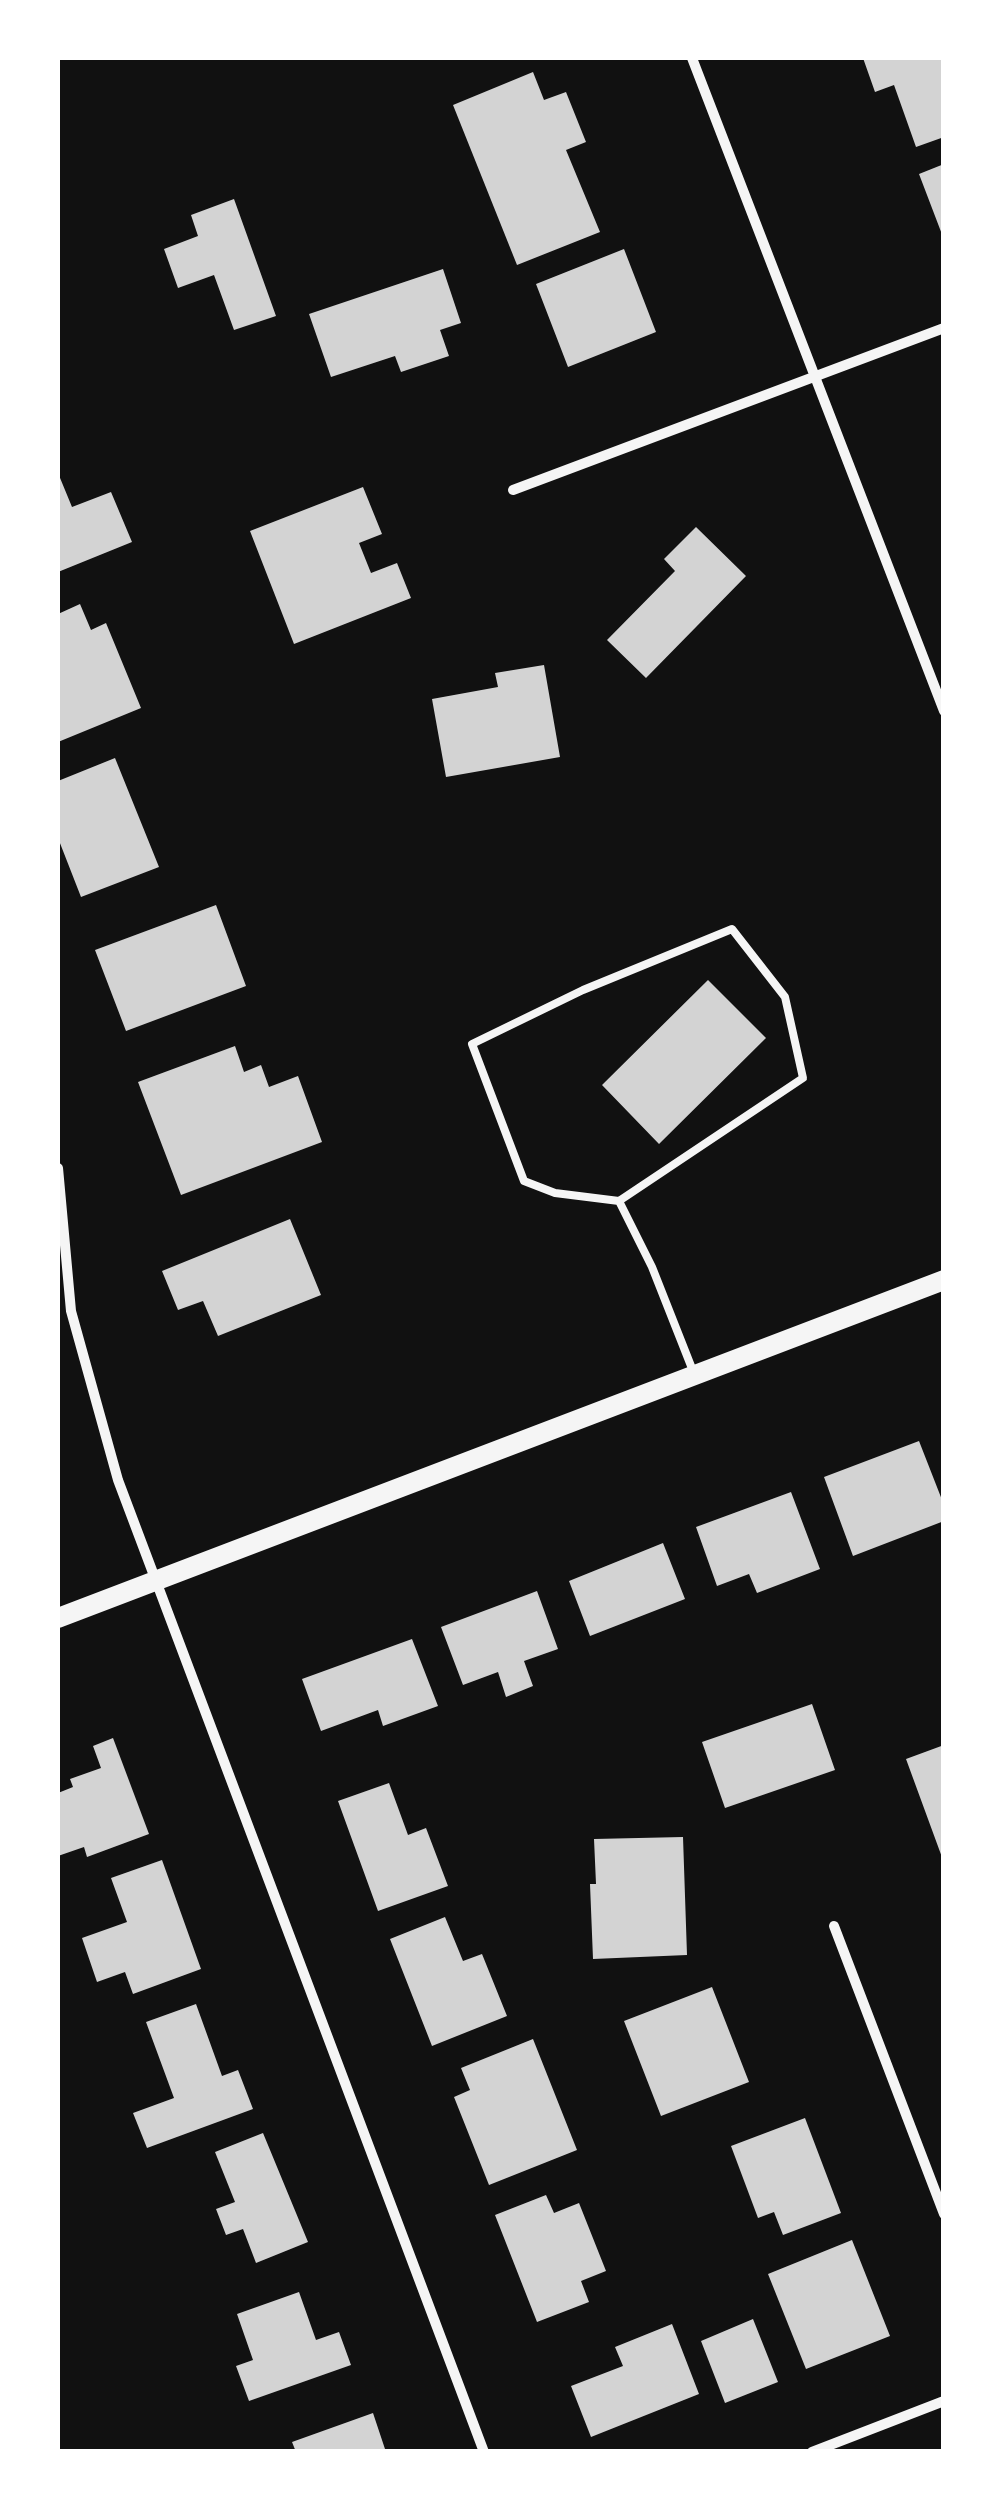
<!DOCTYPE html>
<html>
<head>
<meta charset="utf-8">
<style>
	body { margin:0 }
	#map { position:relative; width:1001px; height:2509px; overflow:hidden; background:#111; font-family:Signika,sans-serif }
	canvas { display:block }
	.frame { position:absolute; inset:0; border:60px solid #fff; pointer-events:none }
</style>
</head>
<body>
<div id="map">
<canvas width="1001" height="2509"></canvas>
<div class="frame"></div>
</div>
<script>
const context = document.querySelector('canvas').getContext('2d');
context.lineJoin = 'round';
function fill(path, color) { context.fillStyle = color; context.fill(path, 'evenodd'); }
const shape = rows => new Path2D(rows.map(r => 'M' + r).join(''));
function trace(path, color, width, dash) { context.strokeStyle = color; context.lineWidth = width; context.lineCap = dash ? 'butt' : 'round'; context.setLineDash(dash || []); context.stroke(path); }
fill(shape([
	[863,58,944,58,944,137,916,147,894,85,875,92],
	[533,72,544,100,566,92,586,142,566,150,600,232,517,265,453,105],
	[944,164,944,237,943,237,919,174],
	[234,199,276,316,234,330,214,275,178,288,164,249,198,236,191,215],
	[624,249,656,332,568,367,536,284],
	[443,269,461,323,440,330,449,356,401,372,395,356,331,377,309,314],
	[58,473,72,507,111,492,132,542,58,572],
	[363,487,382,534,359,543,371,573,397,563,411,598,294,644,250,531],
	[696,527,746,576,646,678,607,640,675,571,664,559],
	[80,604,91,630,106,623,141,708,58,742,58,614],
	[544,665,560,757,446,777,432,699,498,687,495,673],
	[115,758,159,867,81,897,58,838,58,781],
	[216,905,246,986,126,1031,95,950],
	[708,980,766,1038,659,1144,602,1085],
	[235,1046,244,1072,261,1065,269,1087,298,1076,322,1142,181,1195,138,1082],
	[290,1219,321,1295,218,1336,203,1301,178,1310,162,1271],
	[919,1441,944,1505,944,1521,853,1556,824,1477],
	[791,1492,820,1569,757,1593,749,1574,717,1586,696,1527],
	[663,1543,685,1599,590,1636,569,1581],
	[537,1591,558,1649,524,1661,533,1686,506,1697,498,1672,463,1685,441,1627],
	[412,1639,438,1706,383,1726,378,1710,321,1731,302,1679],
	[812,1704,835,1770,725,1808,702,1742],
	[113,1738,149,1834,87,1857,84,1847,58,1856,58,1793,73,1787,70,1779,101,1768,93,1746],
	[944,1745,944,1859,943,1860,906,1759],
	[389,1783,408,1835,426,1828,448,1886,378,1911,338,1801],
	[683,1837,687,1955,593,1959,590,1884,596,1884,594,1839],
	[162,1860,201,1969,133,1994,125,1972,97,1982,82,1938,127,1922,111,1878],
	[445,1917,463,1961,482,1954,507,2016,432,2046,390,1939],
	[712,1987,749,2082,661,2116,624,2021],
	[196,2004,222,2076,238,2070,253,2109,147,2148,133,2113,174,2098,146,2022],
	[533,2039,577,2150,489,2185,454,2097,470,2090,461,2068],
	[805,2118,841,2213,783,2235,774,2212,758,2218,731,2146],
	[263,2133,308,2242,256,2263,243,2229,226,2235,216,2209,235,2202,215,2152],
	[546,2195,554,2213,579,2203,606,2271,581,2281,589,2302,537,2322,495,2215],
	[852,2240,890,2336,806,2369,768,2274],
	[299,2292,316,2340,339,2332,351,2365,249,2401,236,2366,253,2360,237,2314],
	[753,2319,778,2382,725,2403,701,2341],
	[672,2324,699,2394,591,2437,571,2386,623,2366,615,2347],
	[373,2413,386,2452,296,2452,292,2442]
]), '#d3d3d3');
trace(shape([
	[619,1201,803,1078,785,997,732,929,583,990,472,1044,524,1181,555,1193,619,1201,652,1267,693,1371]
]), '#f5f5f5', 8);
trace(shape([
	[692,58,944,711],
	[513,490,944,328],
	[58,1168,71,1311,118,1480,484,2452],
	[834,1926,944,2214],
	[812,2452,944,2401]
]), '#f5f5f5', 10);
trace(shape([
	[58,1618,944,1280]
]), '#f5f5f5', 20);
</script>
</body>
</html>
